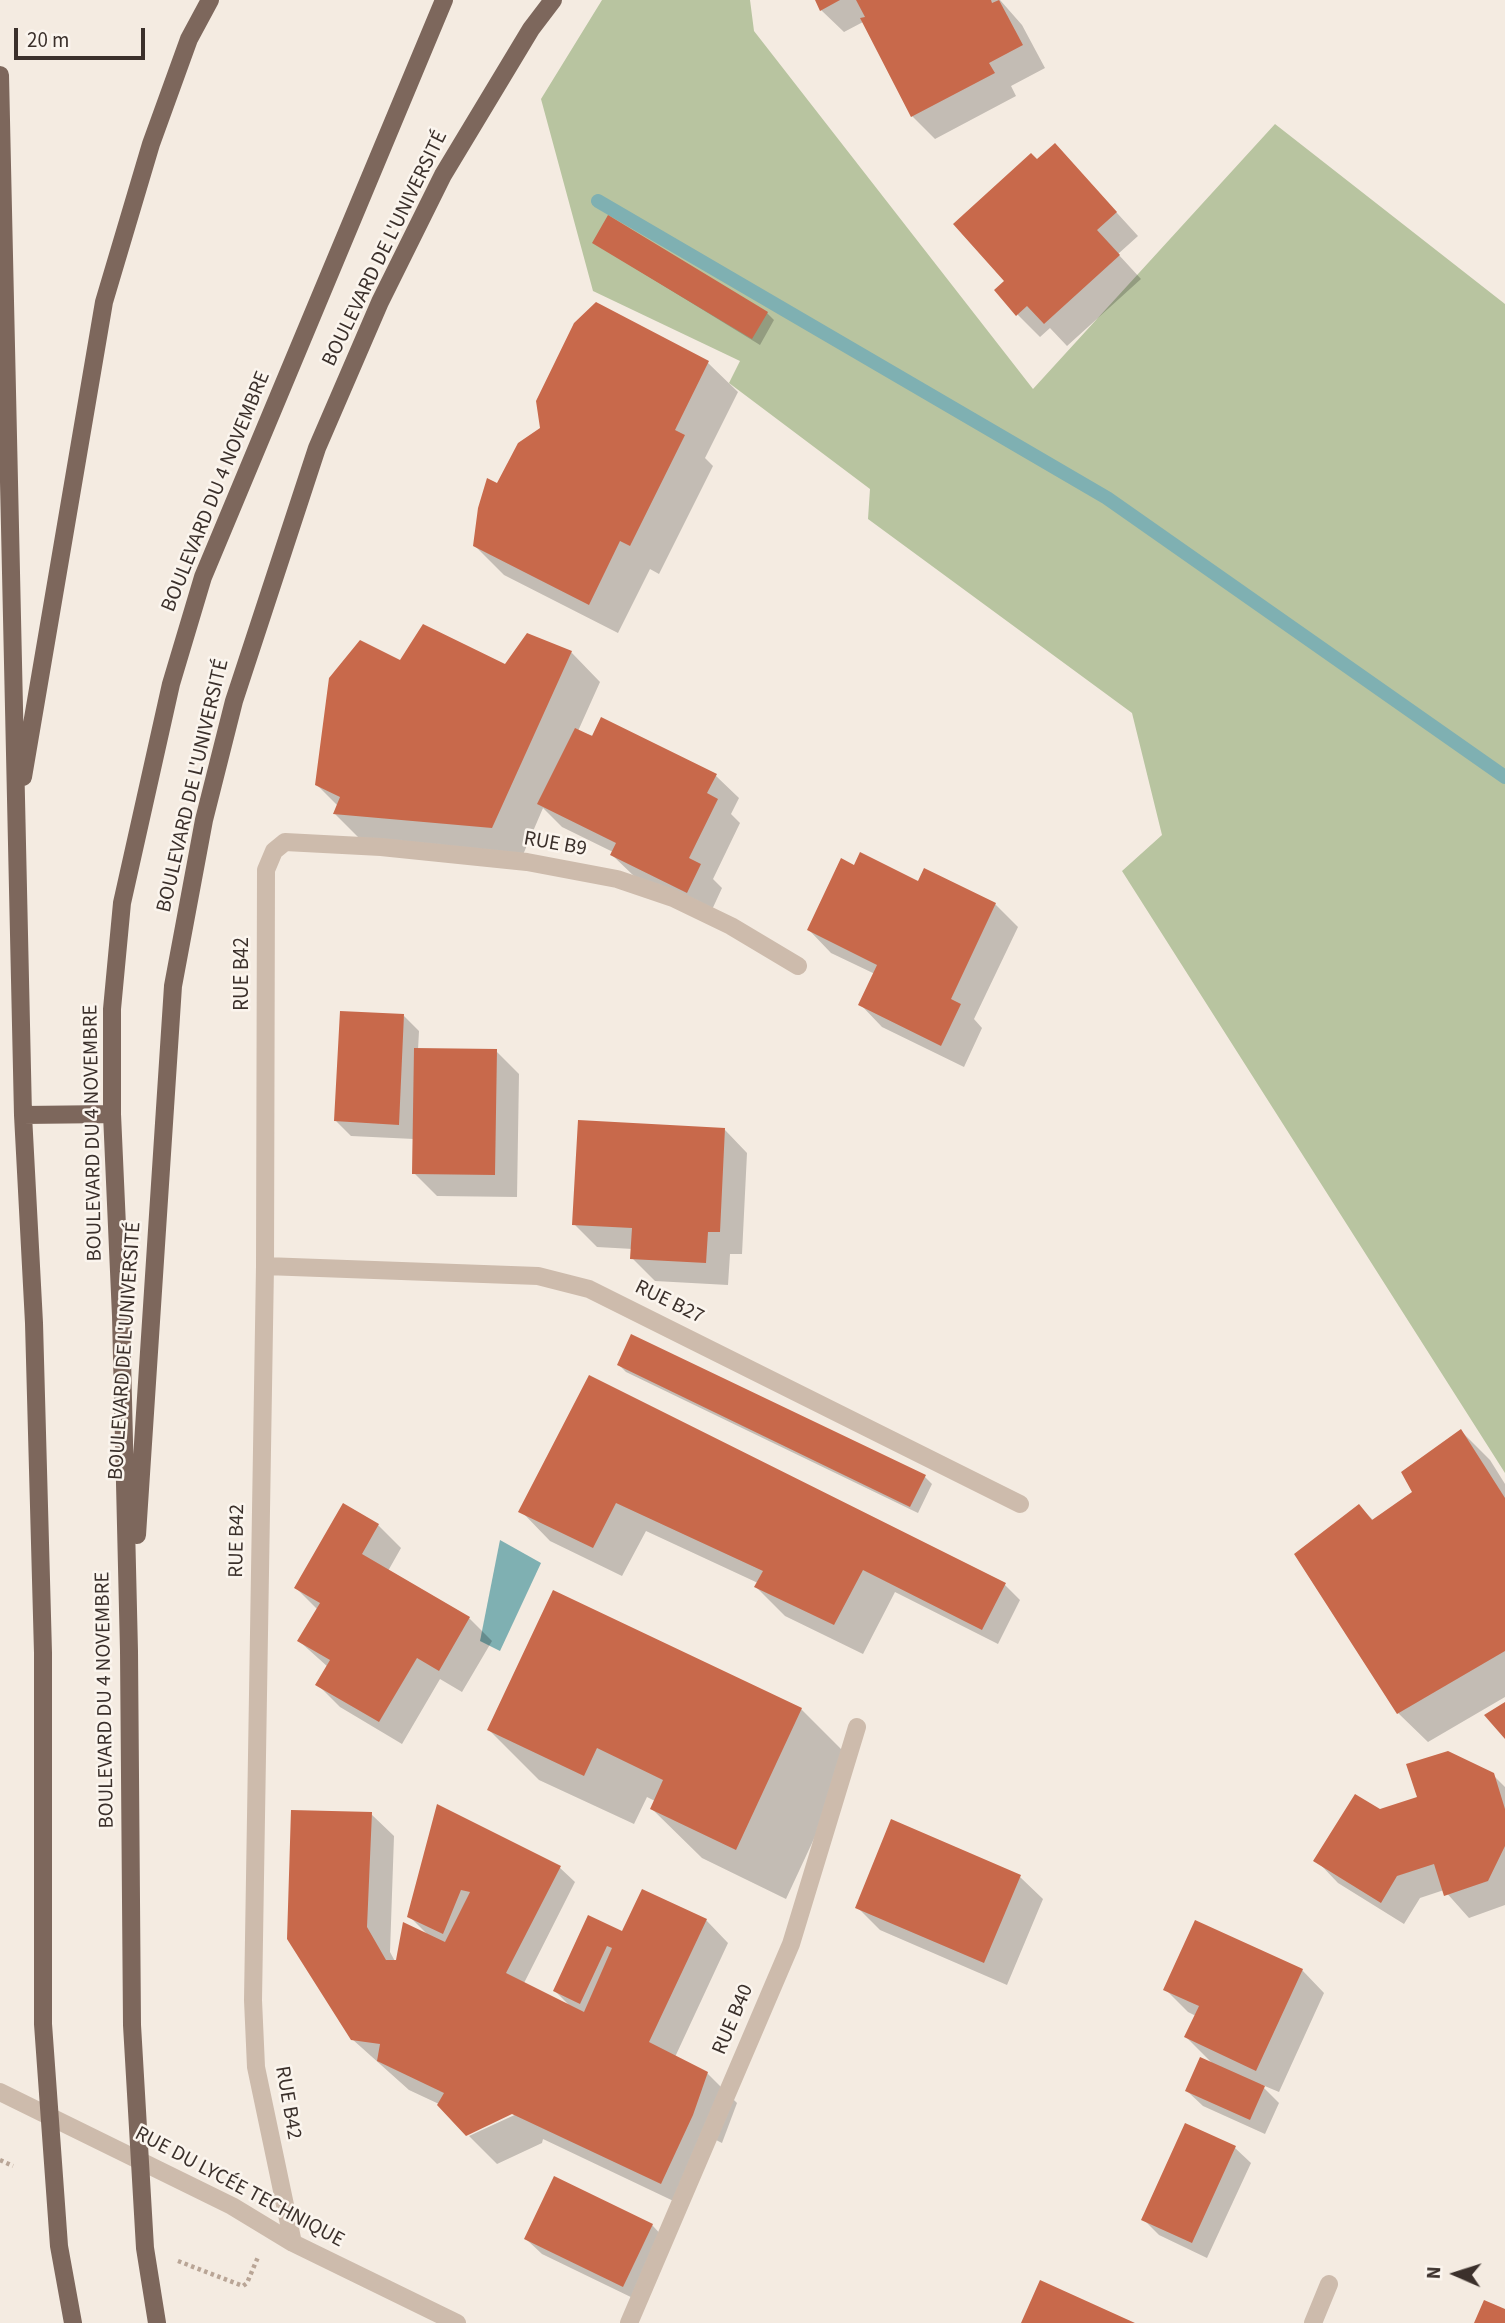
<!DOCTYPE html>
<html>
<head>
<meta charset="utf-8">
<style>
	body { margin:0 }
	#map { position:relative; width:1505px; height:2323px; overflow:hidden; background:#f4ebe1; font-family:"Source Sans 3",sans-serif }
	canvas { display:block }
	.north { position:absolute; left:1421px; top:2239px; width:70px; height:70px; -webkit-text-stroke:5px #fbf5ee; paint-order:stroke; rotate:273deg; font-size:19px; font-weight:700; line-height:28px; text-align:center; color:#3b302b }
	.north::after { content:''; display:block; margin:auto; width:24px; height:32px; background:#3b302b; clip-path:polygon(50% 0,100% 100%,50% 72%,0 100%) }
	.scale { position:absolute; left:14px; top:28px; width:131px; height:32px; box-sizing:border-box; border:4px solid #3b302b; border-top:0; padding-left:9px; font-size:21px; line-height:24px; white-space:nowrap; color:#3b302b; -webkit-text-stroke:5px #fbf5ee; paint-order:stroke }
</style>
</head>
<body>
<div id="map">
<canvas width="1505" height="2323"></canvas>
<div class="north">N</div>
<div class="scale">20 m</div>
</div>
<script>
const context = document.querySelector('canvas').getContext('2d');
context.lineJoin = 'round';
function fill(path, color) { context.fillStyle = color; context.fill(path, 'evenodd'); }
const shape = rows => new Path2D(rows.map(r => 'M' + r).join(''));
function trace(path, color, width, dash) { context.strokeStyle = color; context.lineWidth = width; context.lineCap = dash ? 'butt' : 'round'; context.setLineDash(dash || []); context.stroke(path); }
function drawText(font, color, halo, rows, align = 'center') {
  context.font = font + ' "Source Sans 3",sans-serif'; context.lineWidth = 5; context.setLineDash([]); context.textBaseline = 'middle'; context.strokeStyle = halo; context.fillStyle = color; for (const [text, x, y, turn = 0] of rows) {
    context.save(); context.translate(x, y); context.rotate((+turn || 0) * Math.PI / 180); context.textAlign = isNaN(turn) ? turn : align; if (halo) context.strokeText(text, 0, 0); context.fillText(text, 0, 0); context.restore();
  }
}
fill(shape([
	[602,0,750,0,754,31,1033,389,1275,124,1505,304,1505,1473,1122,871,1162,835,1132,713,868,519,870,489,729,383,740,361,593,291,541,99]
]), '#b8c4a0');
fill(shape([
	[500,1540,541,1563,500,1651,480,1641]
]), '#7fb0b2');
fill(shape([
	[817,0,1000,0,1022,25,1045,68,1011,86,1016,96,935,139,912,116,863,22,844,32,821,10],
	[1055,145,1138,236,1118,254,1141,279,1067,346,1050,328,1040,337,1018,315,1007,281,1037,162],
	[594,243,767,313,774,320,760,345],
	[596,305,708,363,738,392,705,458,713,466,659,574,650,569,618,633,504,575,475,546,498,485,542,429],
	[571,652,600,682,578,731,716,776,739,798,731,814,740,823,713,879,722,888,710,914,635,877,612,855,613,852,562,827,543,808,522,857,364,843,335,814,338,806,317,785,401,662,506,667],
	[855,867,919,883,925,870,995,904,1018,927,974,1019,982,1028,964,1067,882,1027,860,1004,875,974,831,953,809,930],
	[404,1016,419,1031,418,1050,496,1051,519,1074,517,1197,437,1196,414,1173,414,1139,351,1136,336,1121],
	[725,1130,747,1153,742,1254,730,1254,728,1285,655,1281,632,1258,633,1249,597,1247,574,1224],
	[619,1365,925,1477,932,1484,918,1513,626,1372],
	[590,1377,1005,1585,1020,1600,998,1644,895,1592,863,1654,785,1616,756,1587,758,1583,646,1531,622,1576,550,1541,521,1511],
	[1461,1431,1490,1460,1505,1484,1505,1697,1428,1742,1398,1713,1359,1506,1374,1521,1414,1492],
	[378,1525,401,1548,388,1571,469,1618,492,1641,462,1692,440,1679,402,1744,340,1707,317,1684,328,1667,299,1641,318,1610,296,1588],
	[554,1592,801,1709,851,1759,786,1899,702,1858,652,1809,655,1801,647,1797,634,1824,539,1780,489,1730],
	[1493,1775,1505,1787,1505,1905,1469,1918,1444,1890,1420,1898,1404,1924,1338,1883,1316,1860,1379,1811],
	[439,1806,559,1867,575,1882,524,1983,569,2005,555,1991,589,1918,623,1933,706,1920,728,1943,675,2057,707,2073,737,2103,722,2143,714,2139,684,2206,543,2139,542,2143,497,2164,469,2136,521,2112,439,2104,409,2090,352,2039,371,1814,394,1836,390,1952,397,1965,429,1936,409,1916],
	[892,1822,1020,1877,1043,1899,1007,1985,880,1930,857,1907],
	[1302,1970,1324,1993,1279,2092,1260,2084,1279,2103,1265,2134,1203,2106,1187,2091,1214,2065,1186,2037,1196,2016,1188,2012,1165,1989],
	[1186,2125,1235,2148,1251,2163,1207,2258,1159,2235,1143,2219],
	[652,2225,667,2241,639,2301,542,2254,526,2239]
]), '#0003');
trace(shape([
	[598,201,1107,498,1505,777]
]), '#7fb0b2', 14);
fill(shape([
	[815,0,840,0,820,11],
	[856,0,991,0,992,3,999,0,1023,45,989,63,995,73,911,117,860,18,865,17],
	[1055,143,1117,212,1097,230,1120,255,1044,324,1027,306,1016,316,994,290,1004,281,953,224,1031,153,1037,159],
	[608,215,768,312,752,339,592,243],
	[596,302,709,361,675,430,685,435,630,546,620,541,589,605,473,546,478,508,487,478,497,483,518,443,540,428,536,401,574,323],
	[423,624,505,664,527,633,572,651,492,828,333,814,340,797,315,785,329,678,360,640,400,660],
	[601,717,717,774,707,793,718,799,689,858,701,864,687,893,610,855,616,843,537,804,575,728,592,736],
	[860,852,918,881,924,868,996,903,951,999,961,1004,941,1046,858,1005,877,965,807,930,841,858,854,865],
	[340,1011,404,1014,399,1125,334,1121],
	[414,1048,497,1049,495,1175,412,1174],
	[578,1120,725,1128,720,1232,708,1232,706,1263,630,1259,632,1228,572,1225],
	[631,1334,926,1475,910,1507,617,1365],
	[589,1375,1006,1583,982,1630,863,1570,834,1625,754,1587,763,1571,616,1503,593,1548,518,1512],
	[1461,1429,1505,1498,1505,1651,1397,1714,1294,1554,1359,1504,1372,1520,1412,1492,1401,1472],
	[343,1503,379,1524,362,1554,470,1617,439,1671,417,1658,379,1722,315,1685,330,1660,297,1641,320,1603,294,1588],
	[553,1590,802,1708,736,1850,650,1809,663,1780,597,1748,584,1776,487,1730],
	[1505,1702,1505,1739,1484,1715],
	[1448,1751,1494,1773,1505,1809,1505,1846,1488,1881,1444,1896,1434,1864,1397,1876,1381,1903,1313,1861,1355,1794,1380,1809,1417,1797,1406,1764],
	[437,1804,561,1866,506,1973,584,2012,612,1948,607,1946,580,2004,553,1991,588,1915,622,1931,642,1889,707,1919,649,2042,708,2072,693,2115,661,2184,512,2114,466,2136,437,2105,444,2093,377,2061,380,2044,351,2040,287,1939,291,1810,372,1812,367,1927,386,1960,396,1960,403,1922,445,1942,470,1892,461,1890,443,1934,407,1917],
	[891,1819,1021,1875,984,1963,855,1908],
	[1195,1920,1303,1969,1256,2071,1184,2037,1199,2006,1163,1990],
	[1200,2057,1265,2086,1250,2120,1185,2091],
	[1185,2123,1236,2146,1192,2243,1141,2220],
	[554,2176,653,2224,623,2287,524,2239],
	[1040,2280,1135,2323,1021,2323],
	[1484,2300,1505,2309,1505,2323,1474,2323]
]), '#c8694b');
trace(shape([
	[0,2160,13,2166],
	[178,2261,243,2286,247,2283,258,2257]
]), '#b9a596', 4.5, [3.5, 3.5]);
trace(shape([
	[265,1266,538,1276,589,1289,1020,1504],
	[0,2092,232,2206,293,2243,457,2323],
	[293,2243,256,2067,253,2000,265,1266,266,870,274,851,285,842,381,847,527,862,617,879,673,898,731,926,798,966],
	[629,2323,791,1944,857,1727],
	[1313,2323,1329,2284]
]), '#cdbbac', 18);
trace(shape([
	[0,75,23,1115,34,1323,43,1653,43,2024,59,2246,73,2323],
	[23,777,104,302,151,144,189,39,210,0],
	[23,1115,112,1114],
	[137,1535,173,986,204,820,234,701,317,448,380,302,443,175,531,29,553,0],
	[157,2323,145,2248,132,2025,129,1651,121,1316,112,1114,112,1009,122,903,171,684,203,577,444,0]
]), '#7d675c', 18);
drawText('21px', '#3b302b', '#fbf5ee', [
	["BOULEVARD DE L'UNIVERSITÉ",386,249,-64],
	["BOULEVARD DU 4 NOVEMBRE",217,492,-68],
	["BOULEVARD DE L'UNIVERSITÉ",194,786,-77],
	["RUE B9",555,845,10],
	["RUE B42",243,974,-90],
	["BOULEVARD DU 4 NOVEMBRE",94,1133,-91],
	["RUE B27",669,1303,26],
	["BOULEVARD DE L'UNIVERSITÉ",126,1351,-86],
	["RUE B42",238,1541,-89],
	["BOULEVARD DU 4 NOVEMBRE",106,1700,-91],
	["RUE B40",734,2020,-67],
	["RUE B42",287,2103,80],
	["RUE DU LYCÉE TECHNIQUE",239,2188,28]
]);
</script>
</body>
</html>
